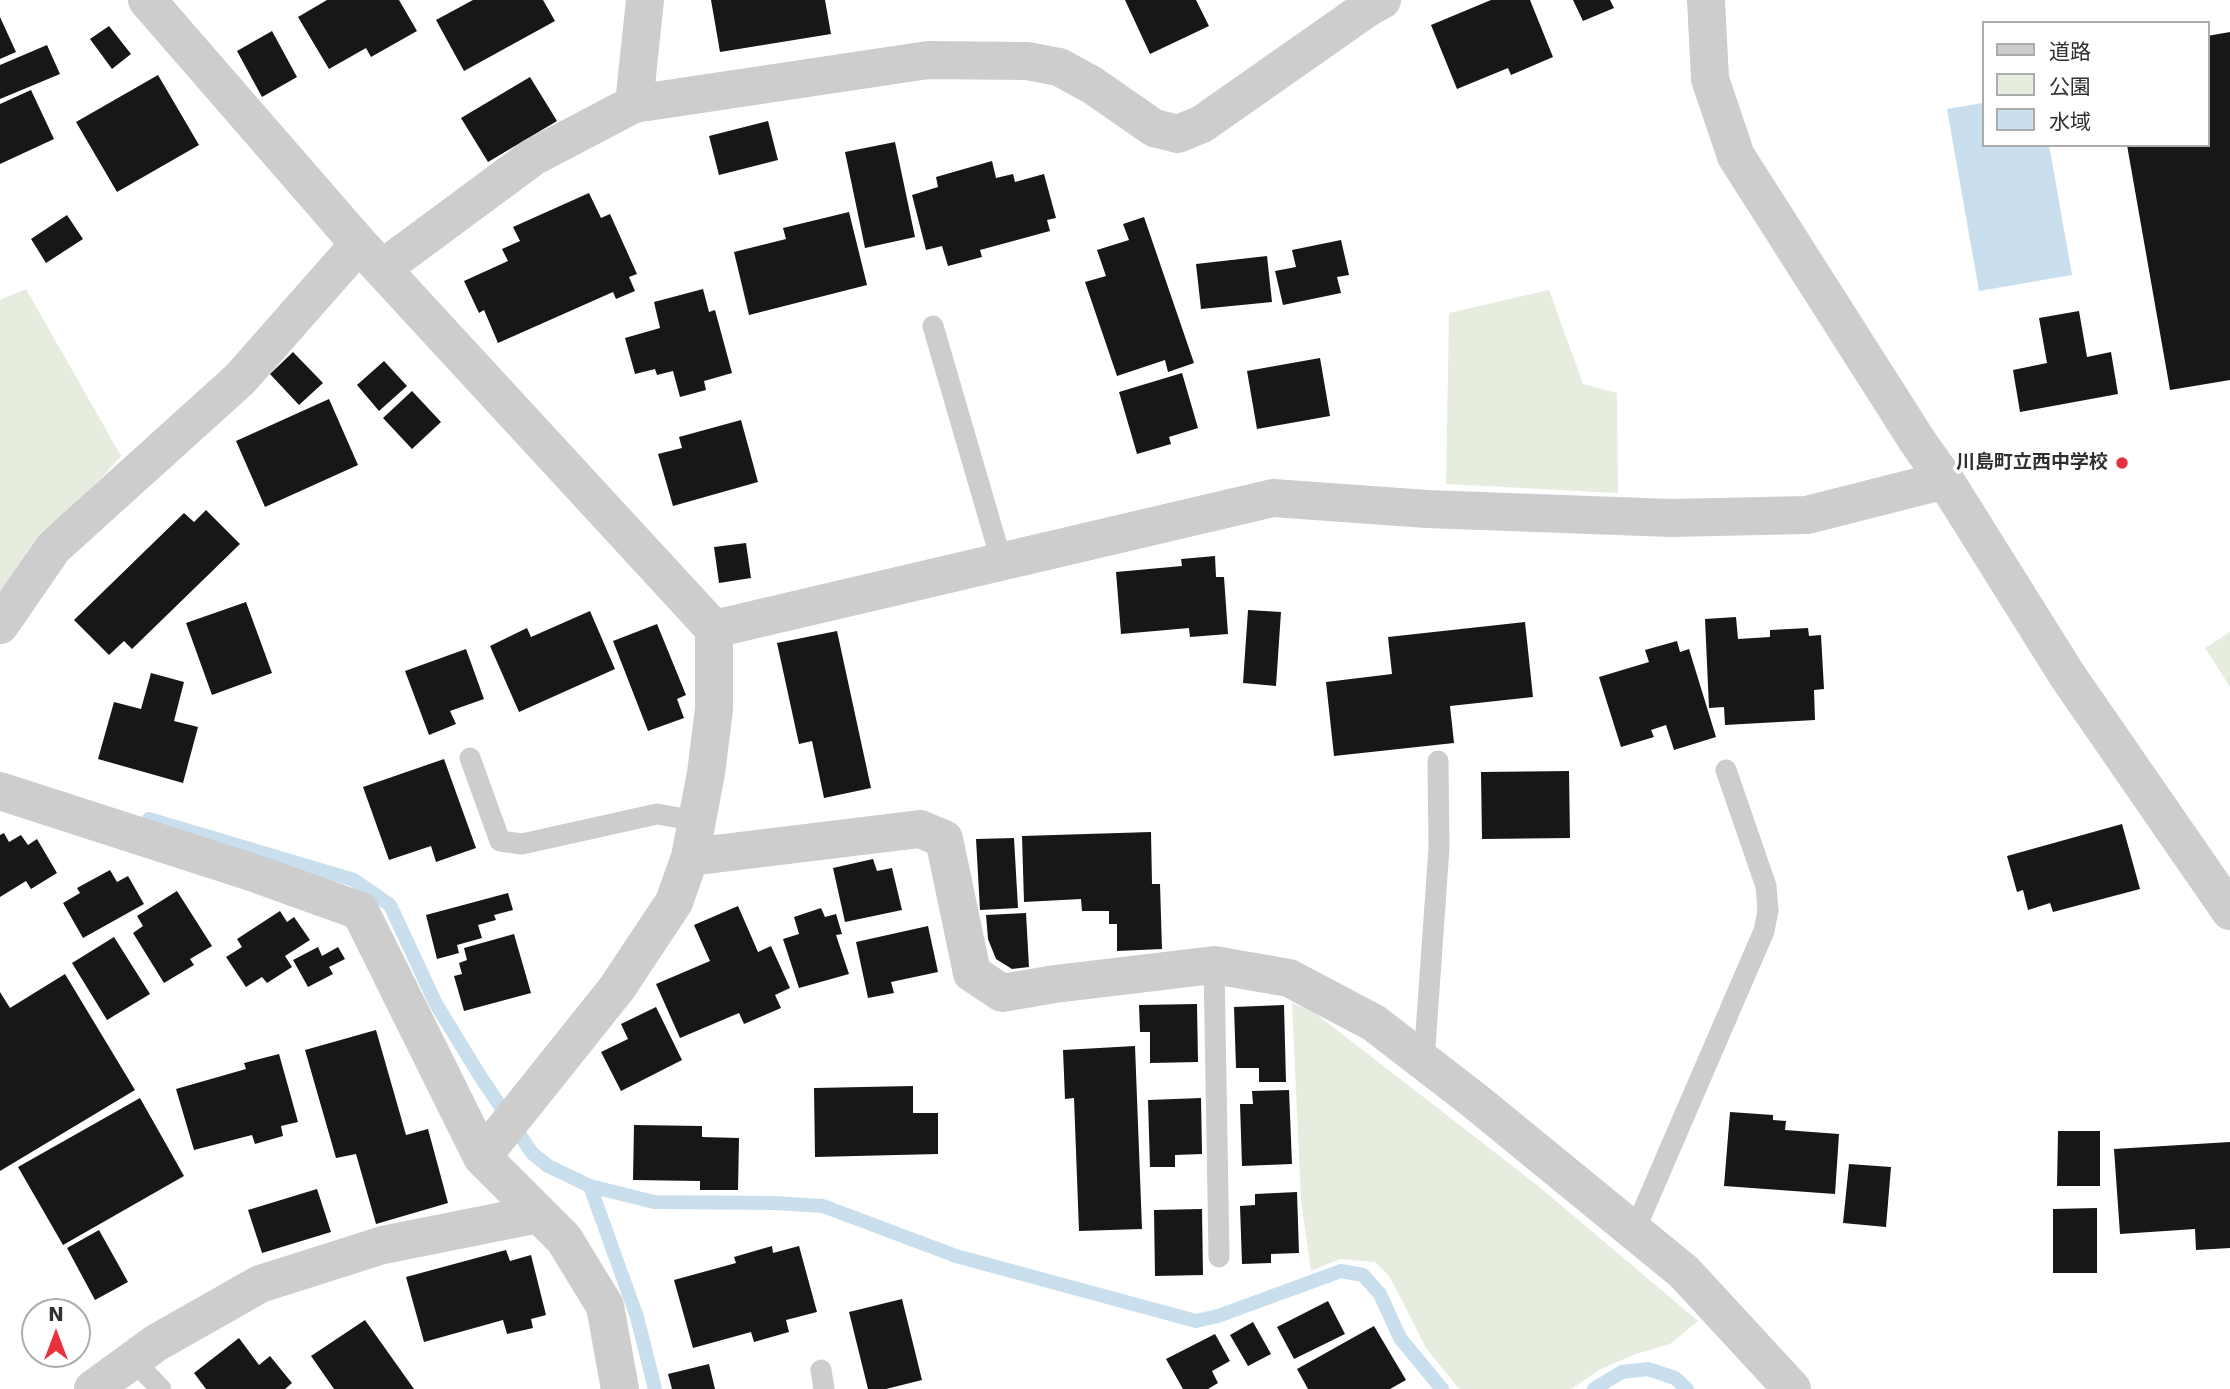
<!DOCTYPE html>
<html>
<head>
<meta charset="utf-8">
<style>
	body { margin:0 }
	#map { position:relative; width:2230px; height:1389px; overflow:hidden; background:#fff; font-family:"DejaVu Sans","Noto Sans JP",sans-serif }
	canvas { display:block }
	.legend { position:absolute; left:1982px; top:21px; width:228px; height:126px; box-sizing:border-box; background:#fff; border:2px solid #acacac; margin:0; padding:9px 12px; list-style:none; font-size:21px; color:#303030 }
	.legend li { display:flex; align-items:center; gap:14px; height:35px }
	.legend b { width:35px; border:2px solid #acacac }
	.north { position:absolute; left:21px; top:1298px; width:70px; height:70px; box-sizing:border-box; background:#fff; border:2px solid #acacac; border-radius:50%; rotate:0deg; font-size:19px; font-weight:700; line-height:28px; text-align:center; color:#303030 }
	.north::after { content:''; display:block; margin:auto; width:24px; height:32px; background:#e7313e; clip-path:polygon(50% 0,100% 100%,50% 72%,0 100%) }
</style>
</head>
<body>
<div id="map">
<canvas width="2230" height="1389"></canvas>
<ul class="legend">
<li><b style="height:9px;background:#cdcdcd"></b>道路</li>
<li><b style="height:19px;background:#e6edde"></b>公園</li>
<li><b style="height:19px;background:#cadfed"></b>水域</li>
</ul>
<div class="north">N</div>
</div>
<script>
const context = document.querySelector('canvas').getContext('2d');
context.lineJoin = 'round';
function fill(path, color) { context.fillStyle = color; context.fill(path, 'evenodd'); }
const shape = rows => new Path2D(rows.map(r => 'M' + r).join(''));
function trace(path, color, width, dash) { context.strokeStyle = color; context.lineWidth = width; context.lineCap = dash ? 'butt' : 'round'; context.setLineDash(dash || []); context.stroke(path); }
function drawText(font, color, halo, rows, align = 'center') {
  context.font = font + ' "DejaVu Sans","Noto Sans JP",sans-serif'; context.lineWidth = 7; context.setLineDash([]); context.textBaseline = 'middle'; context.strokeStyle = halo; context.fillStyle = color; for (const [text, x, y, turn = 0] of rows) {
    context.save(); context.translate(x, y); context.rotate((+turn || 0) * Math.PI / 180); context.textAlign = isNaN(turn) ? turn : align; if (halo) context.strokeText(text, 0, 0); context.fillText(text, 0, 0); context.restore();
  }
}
fill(shape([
	[26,289,121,456,88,493,38,535,0,592,0,300],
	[1549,290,1583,384,1617,393,1618,493,1446,484,1449,313],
	[2230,632,2230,687,2205,648],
	[1292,1003,1311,1010,1537,1185,1698,1321,1670,1344,1636,1354,1601,1369,1571,1389,1459,1389,1426,1348,1390,1277,1375,1262,1340,1259,1311,1271,1301,1200]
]), '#e6edde');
fill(shape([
	[1983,103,1983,145,2049,145,2072,275,1979,291,1947,109]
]), '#cadfed');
trace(shape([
	[149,819,354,880,390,905,436,1004,480,1076,532,1153,548,1166,590,1186,637,1317,655,1389],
	[590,1186,654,1202,775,1203,823,1206,956,1256,1196,1321,1218,1316,1341,1271,1363,1275,1380,1294,1400,1338,1442,1389],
	[1594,1389,1622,1372,1648,1369,1675,1378,1687,1389]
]), '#cadfed', 14);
fill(shape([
	[327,0,399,0,417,31,371,57,366,48,329,69,298,17],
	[473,0,543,0,555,21,464,71,436,20],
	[711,0,825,0,831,34,720,52],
	[1125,0,1196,0,1209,26,1150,54],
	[1491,0,1530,0,1553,57,1511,75,1508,68,1457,89,1431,25],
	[1573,0,1610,0,1614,8,1583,21],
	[0,17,16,52,0,59],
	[109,26,131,54,112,69,90,39],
	[272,31,297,77,262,97,237,51],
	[2230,32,2230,380,2170,390,2127,145,2207,145,2207,36],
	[47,45,60,74,0,99,0,65],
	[158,75,199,145,117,192,76,122],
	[530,77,557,121,488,162,461,118],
	[31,90,54,139,0,164,0,104],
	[768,121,778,160,719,175,709,136],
	[895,142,915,237,865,248,845,152],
	[992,161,996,178,1013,174,1015,182,1044,174,1056,218,1047,220,1050,231,980,250,982,257,948,266,942,246,926,250,912,195,938,187,936,177],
	[589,193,601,218,610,214,637,274,629,277,635,291,616,299,613,292,498,343,484,310,479,313,464,281,508,261,502,249,520,241,513,227],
	[849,212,867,285,749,315,734,252,786,239,783,228],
	[67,215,83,239,46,263,31,239],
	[1144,217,1194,363,1168,372,1165,360,1117,376,1085,282,1106,276,1097,250,1129,240,1123,224],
	[1341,240,1349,275,1337,277,1341,293,1283,305,1275,271,1296,267,1292,250],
	[1267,256,1272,302,1201,309,1196,264],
	[703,289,709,312,715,310,732,373,704,381,706,390,680,397,673,371,657,375,655,369,635,374,625,338,660,328,654,302],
	[2079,311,2087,357,2111,352,2118,394,2020,412,2013,370,2047,363,2039,318],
	[293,352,323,383,299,405,270,374],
	[1320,358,1330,416,1257,429,1247,371],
	[384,361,407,386,379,411,357,385],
	[1182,373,1198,428,1169,437,1171,444,1137,454,1119,392],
	[412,391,441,422,412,449,383,418],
	[329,399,358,465,265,507,236,441],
	[741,420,758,482,673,506,658,454,682,448,679,437],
	[206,510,240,544,132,649,124,641,109,655,74,620,184,513,194,522],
	[746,543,751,578,719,583,714,547],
	[1215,556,1216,577,1224,577,1228,634,1190,637,1189,628,1121,634,1116,572,1182,566,1181,559],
	[246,602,272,673,212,695,186,623],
	[1248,610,1281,612,1276,686,1243,683],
	[590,611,615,669,519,712,490,646,527,628,531,637],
	[1736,617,1738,639,1770,637,1770,630,1808,628,1809,636,1821,635,1824,689,1814,690,1815,720,1725,725,1724,707,1709,708,1705,619],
	[1525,622,1533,697,1450,706,1454,743,1334,756,1326,682,1392,674,1388,637],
	[657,624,686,695,677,699,684,718,648,731,613,641],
	[837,631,871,788,824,798,812,741,799,744,777,643],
	[1677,641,1680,652,1689,649,1716,737,1674,750,1666,725,1651,730,1654,737,1621,747,1599,677,1649,662,1645,650],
	[466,649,484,699,450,711,456,724,429,735,405,671],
	[151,673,184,682,174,721,198,727,183,783,98,759,114,702,141,709],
	[444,759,476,848,436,862,431,846,389,860,363,787],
	[1569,771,1570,838,1482,839,1481,772],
	[2122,824,2140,889,2053,912,2050,903,2028,910,2023,890,2017,892,2007,856],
	[1151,832,1152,884,1160,884,1162,949,1117,951,1117,924,1109,924,1109,911,1082,911,1081,899,1024,902,1022,836],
	[4,833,9,842,21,835,28,845,37,839,57,873,31,889,26,881,0,897,0,835],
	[1014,838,1018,908,980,910,976,839],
	[873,859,877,871,892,868,902,910,845,922,833,868],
	[110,870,117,882,128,876,144,904,83,938,63,903,80,893,77,888],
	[177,891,212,946,190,959,194,965,164,983,133,933,143,926,137,916],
	[508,893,513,910,494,915,496,920,478,925,482,938,457,945,459,953,437,959,426,915],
	[738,906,758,952,771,946,790,988,775,995,781,1008,744,1024,739,1013,680,1038,656,984,710,961,694,925],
	[821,908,825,917,836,914,842,934,836,935,849,974,799,988,783,939,799,934,794,917],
	[280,911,287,922,294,917,310,940,285,956,292,967,267,983,262,977,246,987,226,957,242,947,237,939],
	[1026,913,1029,967,1012,969,996,959,988,939,986,915],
	[928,926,938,972,891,982,894,993,868,998,856,942],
	[514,934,531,993,464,1011,454,976,462,974,459,963,467,960,464,948],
	[114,937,150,994,107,1020,72,963],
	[318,947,322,956,338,947,345,959,329,967,333,974,308,987,293,960],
	[65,974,135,1090,0,1171,0,992,10,1008],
	[1197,1004,1198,1062,1150,1063,1150,1032,1140,1032,1139,1005],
	[1284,1005,1286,1082,1259,1082,1259,1068,1236,1068,1234,1007],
	[656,1007,682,1060,621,1091,601,1052,628,1039,621,1024],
	[376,1030,406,1135,428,1129,448,1203,376,1224,356,1154,336,1158,305,1050],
	[1135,1046,1142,1229,1079,1231,1074,1098,1065,1099,1063,1050],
	[279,1054,298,1122,281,1126,283,1136,255,1144,252,1135,194,1150,176,1089,246,1069,244,1063],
	[913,1086,913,1113,938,1113,938,1154,815,1157,814,1088],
	[1289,1090,1292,1164,1242,1166,1240,1104,1253,1104,1252,1091],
	[140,1098,184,1176,63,1245,18,1167],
	[1201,1098,1202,1154,1175,1155,1175,1167,1150,1167,1148,1100],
	[1730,1112,1773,1115,1773,1120,1786,1121,1785,1130,1839,1134,1835,1194,1724,1186],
	[634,1125,702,1126,702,1137,739,1138,738,1190,700,1190,700,1181,633,1180],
	[2058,1131,2100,1131,2100,1186,2057,1186],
	[2230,1142,2230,1248,2196,1250,2195,1229,2120,1234,2114,1149],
	[1849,1164,1891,1167,1886,1227,1843,1223],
	[317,1189,331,1232,262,1253,248,1210],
	[1297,1192,1299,1253,1271,1254,1271,1263,1242,1264,1240,1206,1255,1205,1255,1194],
	[2097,1208,2097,1273,2053,1273,2053,1209],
	[1202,1209,1203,1275,1155,1276,1154,1210],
	[99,1230,128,1282,95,1300,67,1248],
	[772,1246,773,1253,799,1246,817,1312,786,1320,789,1332,754,1342,751,1332,693,1348,674,1280,736,1263,734,1257],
	[506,1250,510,1261,531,1255,546,1315,531,1319,533,1328,507,1334,503,1320,424,1342,406,1277],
	[902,1299,922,1380,886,1389,868,1389,849,1312],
	[1328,1301,1345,1334,1294,1359,1277,1327],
	[365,1320,414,1389,334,1389,311,1356],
	[1253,1322,1271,1354,1248,1366,1230,1335],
	[1374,1326,1406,1380,1390,1389,1308,1389,1297,1369],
	[1215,1334,1230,1361,1212,1371,1218,1383,1208,1389,1183,1389,1166,1359],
	[239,1338,259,1365,270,1356,292,1383,285,1389,206,1389,194,1373],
	[709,1364,715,1389,672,1389,668,1374]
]), '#171717');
trace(shape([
	[933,326,1002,563],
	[470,758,500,841,522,844,657,814,697,821],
	[1214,965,1219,1257],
	[1424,1061,1439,848,1438,761],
	[1634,1232,1764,931,1768,911,1766,886,1726,770],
	[133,1360,161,1389],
	[821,1370,824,1389]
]), '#cdcdcd', 21);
trace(shape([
	[147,0,359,244,714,629,714,709,706,773,690,857,674,902,617,988,482,1157],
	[1706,0,1710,79,1736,156,1918,442,1945,480,2067,675,2230,911],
	[634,104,645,0],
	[383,268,533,157,634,104,928,60,1027,61,1059,67,1092,85,1154,128,1178,134,1202,124,1369,7,1382,0],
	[0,625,53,548,240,379,359,244],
	[714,629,1273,498,1427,509,1671,518,1807,515,1945,480],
	[0,791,257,874,360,911,482,1157,564,1239,605,1306,620,1389],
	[690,857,920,829,944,839,972,973,1002,993,1055,984,1214,965,1289,978,1374,1023,1475,1101,1684,1272,1792,1389],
	[93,1389,156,1343,260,1284,383,1245,538,1214]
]), '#cdcdcd', 38);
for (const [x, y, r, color] of [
	[2122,463,7,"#e7313e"]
]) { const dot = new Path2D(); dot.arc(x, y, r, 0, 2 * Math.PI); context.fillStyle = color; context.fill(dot); trace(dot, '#fff', 2.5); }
drawText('bold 19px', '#303030', '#fff', [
	["川島町立西中学校",2108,463]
], 'right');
</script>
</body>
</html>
